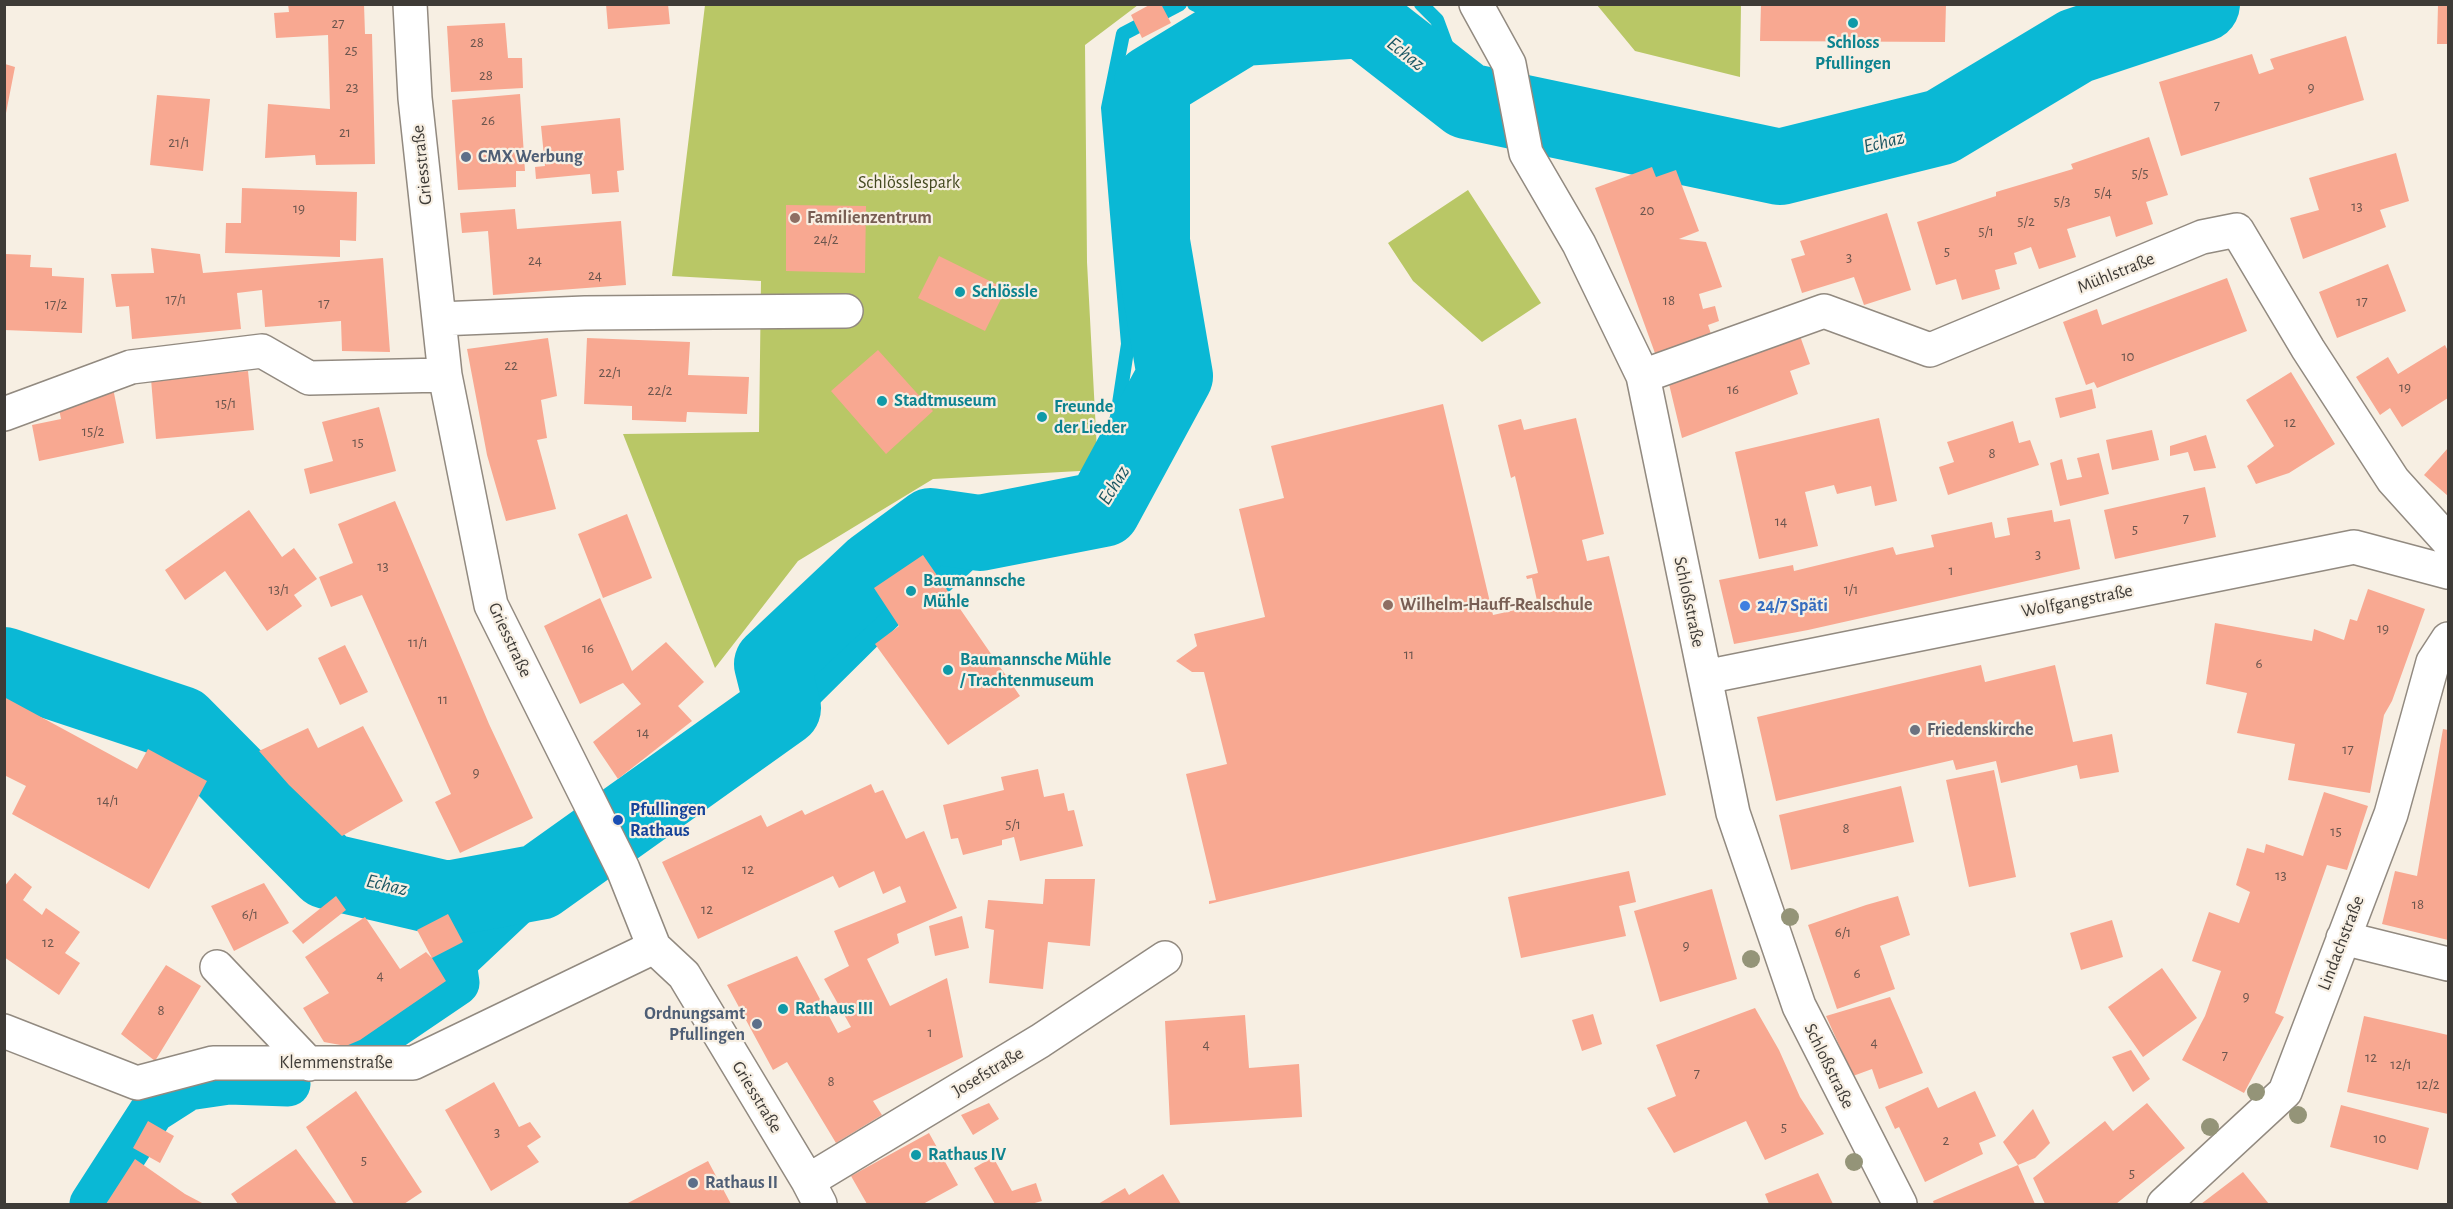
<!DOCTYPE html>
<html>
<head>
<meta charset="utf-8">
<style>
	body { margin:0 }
	#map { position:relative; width:2453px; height:1209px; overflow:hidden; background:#f7efe3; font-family:"Alegreya Sans",sans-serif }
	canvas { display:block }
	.frame { position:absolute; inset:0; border:6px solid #3e3b37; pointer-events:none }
</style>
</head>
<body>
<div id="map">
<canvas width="2453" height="1209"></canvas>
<div class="frame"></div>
</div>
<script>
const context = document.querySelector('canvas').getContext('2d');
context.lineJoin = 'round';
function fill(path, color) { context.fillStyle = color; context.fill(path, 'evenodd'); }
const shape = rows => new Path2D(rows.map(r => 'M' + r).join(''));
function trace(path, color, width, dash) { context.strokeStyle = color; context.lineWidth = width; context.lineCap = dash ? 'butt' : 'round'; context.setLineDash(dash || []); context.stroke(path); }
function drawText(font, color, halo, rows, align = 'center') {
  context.font = font + ' "Alegreya Sans",sans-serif'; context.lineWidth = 4.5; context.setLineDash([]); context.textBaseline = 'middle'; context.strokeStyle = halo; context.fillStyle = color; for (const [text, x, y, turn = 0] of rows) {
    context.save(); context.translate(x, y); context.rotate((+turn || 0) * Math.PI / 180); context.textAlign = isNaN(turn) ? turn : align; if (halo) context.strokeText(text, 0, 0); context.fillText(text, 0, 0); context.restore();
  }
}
fill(shape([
	[705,5,1138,5,1085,45,1087,262,1098,470,933,479,798,561,715,668,623,434,759,432,761,281,672,276],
	[1597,5,1741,5,1740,77,1635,51],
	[1468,190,1541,303,1482,342,1413,281,1388,243]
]), '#b9c766');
trace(shape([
	[1194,4,1242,28],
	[1421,4,1437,20,1467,101],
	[1103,509,1128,344,1108,108,1123,34,1180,4]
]), '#0ab8d5', 14);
trace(shape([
	[935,574,980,533],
	[783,708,886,606],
	[367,1044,457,983,454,962,539,882],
	[92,1204,152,1111,188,1088,229,1082,288,1084]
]), '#0ab8d5', 45);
trace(shape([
	[4,665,181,724,327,871,447,899,539,882,783,708,772,664,874,568,931,526,980,533,1103,509,1175,376,1152,242,1152,83,1242,28,1363,20,1467,101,1780,167,1941,127,2076,46,2202,4]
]), '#0ab8d5', 76);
fill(shape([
	[288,4,364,4,365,34,372,34,375,164,316,165,315,155,265,158,268,104,330,109,328,35,276,38,274,13,289,12],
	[606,4,668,4,670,24,608,29],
	[1151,4,1161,4,1171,23,1142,38,1131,15],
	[1761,4,1946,4,1945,42,1760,41],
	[2438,5,2448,6,2448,44,2437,44],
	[505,23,508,58,522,58,523,88,451,92,447,26],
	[2346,36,2364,100,2181,156,2159,82,2252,54,2259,74,2274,69,2270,59],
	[5,64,15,67,6,113,5,112],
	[520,94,525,171,516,171,516,187,458,190,452,100],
	[157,95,210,99,203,171,150,165],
	[620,118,624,170,617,171,619,192,592,194,590,174,536,179,535,167,545,166,541,126],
	[2149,137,2168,195,2146,202,2153,224,2116,237,2110,216,2067,229,2076,257,2039,269,2031,247,2014,253,2017,264,1995,270,2000,289,1962,300,1956,279,1936,285,1917,222,1996,196,1996,192,2073,169,2071,164],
	[2396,153,2409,201,2380,210,2386,227,2303,259,2290,218,2319,210,2309,178],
	[1652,167,1656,177,1676,170,1699,231,1679,239,1706,242,1722,287,1699,294,1703,309,1715,306,1719,321,1708,325,1712,337,1656,356,1595,188],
	[242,188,357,192,356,241,340,240,340,257,225,253,226,223,241,223],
	[786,205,866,206,865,273,786,271],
	[515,209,517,229,621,221,626,285,493,295,488,231,462,233,460,213],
	[1887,213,1911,290,1864,305,1854,277,1802,293,1791,259,1805,255,1800,241],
	[151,248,200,254,203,273,383,258,390,352,342,351,341,321,265,327,262,290,237,293,241,329,132,339,129,306,116,307,111,274,154,273],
	[5,254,31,255,30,267,52,268,52,276,84,278,82,333,4,330],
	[939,256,1006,289,985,331,918,298],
	[2388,264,2406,311,2337,338,2319,292],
	[2227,278,2247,331,2097,388,2094,382,2086,385,2063,322,2097,309,2102,325],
	[1799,333,1810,364,1790,371,1798,394,1682,438,1669,384],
	[548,338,557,396,541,400,547,438,537,440,556,509,506,521,487,455,467,349],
	[587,338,690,342,688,375,749,377,747,414,687,412,686,422,632,420,632,406,584,404],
	[2445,345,2448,351,2448,398,2402,427,2390,408,2380,415,2356,377,2388,357,2398,374],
	[878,350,933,411,886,454,831,391],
	[248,371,254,430,156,439,151,379],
	[2291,372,2335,444,2289,473,2256,484,2247,466,2274,446,2246,400],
	[113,388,124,443,39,461,32,425,61,419,57,399],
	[2092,389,2096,408,2060,418,2055,398],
	[1443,404,1493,615,1538,605,1532,578,1527,579,1526,576,1538,573,1515,476,1511,478,1498,425,1521,419,1524,430,1576,418,1604,534,1582,540,1587,561,1609,556,1666,795,1209,904,1209,901,1216,900,1186,774,1227,764,1204,672,1192,672,1176,661,1197,646,1194,634,1265,617,1239,509,1284,498,1271,446],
	[379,407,396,471,310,494,304,469,333,461,322,422],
	[1879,418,1897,501,1875,506,1871,486,1837,494,1834,485,1805,492,1818,546,1759,559,1735,452],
	[2013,421,2019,443,2030,440,2039,465,1948,495,1939,467,1954,462,1947,442],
	[2152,430,2159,460,2112,470,2106,440],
	[2206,435,2216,468,2194,471,2188,452,2170,456,2170,446],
	[2448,448,2448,496,2424,475],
	[2099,453,2109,494,2060,506,2050,463,2062,459,2067,480,2082,477,2077,458],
	[2205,487,2216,537,2115,559,2104,510],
	[395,501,489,724,533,818,460,853,435,802,451,794,362,595,331,607,319,577,353,563,338,524],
	[249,510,282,557,294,548,317,579,294,595,302,606,267,631,225,571,185,600,165,570],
	[2052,510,2054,522,2070,519,2080,569,1808,630,1734,644,1719,580,1793,565,1794,571,1893,547,1896,555,1934,547,1931,535,1992,522,1995,538,2010,535,2007,518],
	[627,514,652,578,603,598,578,534],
	[923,555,1020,696,948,745,875,644,899,626,874,588],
	[2368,589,2425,609,2392,701,2384,715,2370,793,2288,780,2295,744,2237,733,2247,693,2206,684,2215,623,2312,641,2314,629,2344,640,2350,619,2357,621],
	[600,598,632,671,666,642,704,682,678,706,692,721,618,779,593,742,641,704,623,683,580,704,544,626],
	[345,645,368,692,340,705,318,658],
	[1981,665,1985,682,2055,665,2073,742,2112,734,2119,772,2080,779,2077,765,2001,783,1996,761,1956,770,1953,760,1776,801,1757,717],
	[4,697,137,769,148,749,207,781,149,889,12,814,26,786,4,775],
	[363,726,403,801,342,836,289,785,259,751,308,728,318,748],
	[2443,729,2448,730,2448,940,2382,924,2395,871,2417,876],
	[1038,769,1044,797,1064,793,1068,811,1074,810,1083,846,1020,861,1014,837,1002,840,1002,845,963,855,958,838,951,839,943,805,1004,790,1001,777],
	[1994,770,2016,877,1969,887,1946,780],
	[871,784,875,793,883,790,906,839,924,831,957,908,897,934,899,943,867,959,890,1006,947,978,963,1057,873,1101,882,1115,836,1143,787,1062,773,1070,727,985,797,956,838,1033,851,1027,824,979,849,966,834,931,906,902,900,886,883,894,874,871,839,888,833,876,698,939,662,862,761,815,767,827,802,810,805,815],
	[1901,786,1914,842,1791,870,1779,815],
	[2324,792,2368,806,2347,870,2327,865,2275,1013,2284,1017,2244,1093,2182,1060,2205,1016,2221,971,2192,961,2209,912,2239,923,2250,892,2236,885,2247,848,2264,853,2266,844,2303,856],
	[1629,871,1636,902,1619,906,1626,936,1521,958,1508,897],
	[15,873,32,887,23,900,42,915,46,908,80,932,65,953,80,963,59,995,4,957,4,887],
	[1045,879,1095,879,1090,946,1048,942,1043,989,989,983,994,930,985,928,988,900,1043,904],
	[264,883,289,923,234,951,211,906],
	[1712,889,1737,979,1660,1002,1634,911],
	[336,896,346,910,303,944,292,931],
	[1898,896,1910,935,1880,946,1895,989,1837,1009,1808,925,1866,905],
	[448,914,463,942,432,958,417,930],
	[962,916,969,948,935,956,929,926],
	[365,917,400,969,426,952,432,958,446,981,360,1040,346,1046,324,1042,303,1008,329,993,305,957],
	[2112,920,2123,957,2081,970,2070,933],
	[166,965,201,986,155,1061,121,1034],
	[2162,968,2197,1018,2143,1057,2108,1007],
	[1890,997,1923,1073,1879,1089,1872,1069,1853,1076,1826,1016],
	[1755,1008,1779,1050,1800,1097,1824,1134,1765,1160,1746,1121,1674,1153,1647,1108,1676,1096,1656,1045],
	[1593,1014,1602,1044,1582,1051,1572,1020],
	[1245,1015,1249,1068,1299,1064,1302,1117,1170,1125,1165,1021],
	[2364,1016,2448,1035,2448,1114,2347,1092],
	[2131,1050,2150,1079,2133,1092,2112,1057],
	[494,1082,519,1127,530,1122,541,1137,527,1146,539,1162,491,1191,445,1110],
	[1928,1087,1938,1108,1975,1091,1996,1136,1979,1143,1983,1154,1925,1182,1899,1127,1895,1129,1885,1107],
	[356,1091,422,1192,404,1204,354,1204,306,1127],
	[989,1103,999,1119,973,1135,961,1115],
	[2147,1103,2185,1148,2116,1204,2045,1204,2033,1178,2105,1121,2113,1131],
	[2341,1105,2429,1128,2418,1170,2330,1147],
	[2033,1109,2050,1143,2035,1158,2018,1165,2003,1142],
	[148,1121,174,1136,160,1163,133,1148],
	[929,1133,958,1185,923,1204,867,1204,851,1176],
	[296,1149,337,1204,238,1204,231,1194],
	[993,1157,1012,1191,1036,1183,1042,1201,1031,1204,995,1204,974,1168],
	[135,1159,185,1194,204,1204,106,1204],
	[708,1161,731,1204,626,1204],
	[2018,1165,2035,1204,1934,1204,1933,1201],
	[2243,1172,2269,1204,2201,1204],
	[1818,1173,1833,1204,1769,1204,1765,1194],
	[1163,1174,1181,1204,1098,1204,1125,1188,1129,1195]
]), '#f8a891');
const minor = shape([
	[410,4,415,98,445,375,491,605,623,869,654,947,684,975,808,1181,820,1204],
	[1476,4,1509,64,1526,153,1579,244,1643,376,1733,813,1799,1006,1900,1204],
	[439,319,585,313,846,311],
	[1643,376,1824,311,1930,350,2202,237,2237,230,2308,349,2393,480,2448,541],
	[4,414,131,367,262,351,309,378,445,375],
	[1705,677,2354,547,2448,572],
	[2343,938,2448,964],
	[217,967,309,1064],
	[4,1031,137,1083,213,1063,413,1063,654,947],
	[808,1181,1040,1041,1165,958],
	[2164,1204,2285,1092,2391,814,2433,662,2448,639]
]);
trace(minor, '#928a80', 36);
trace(minor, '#fff', 33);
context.fillStyle = '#949478';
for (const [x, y] of [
	[1790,917],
	[1751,959],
	[2256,1092],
	[2298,1115],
	[2210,1127],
	[1854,1162]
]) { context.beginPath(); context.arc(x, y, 9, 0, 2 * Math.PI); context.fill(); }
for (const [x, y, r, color] of [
	[1853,23,6,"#0f9aa8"],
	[466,157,6,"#5c6f8a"],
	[795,218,6,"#8d6e63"],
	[960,292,6,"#0f9aa8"],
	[882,401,6,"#0f9aa8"],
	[1042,417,6,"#0f9aa8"],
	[911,591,6,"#0f9aa8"],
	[1388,605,6,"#8d6e63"],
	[1745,606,6,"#3f7fe0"],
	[948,670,6,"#0f9aa8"],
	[1915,730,6,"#6b7280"],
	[618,820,6,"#1a4fb4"],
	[783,1009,6,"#0f9aa8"],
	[757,1024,6,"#5c6f8a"],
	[916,1155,6,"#0f9aa8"],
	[693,1183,6,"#5c6f8a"]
]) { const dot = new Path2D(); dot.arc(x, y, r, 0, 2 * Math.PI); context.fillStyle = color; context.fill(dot); trace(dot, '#f7efe3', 2); }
drawText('15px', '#6c564e', null, [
	["27",338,23],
	["28",477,42],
	["25",351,50],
	["28",486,75],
	["23",352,87],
	["9",2311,87],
	["7",2217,105],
	["26",488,120],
	["21",345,132],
	["21/1",179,142],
	["5/5",2140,173],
	["5/4",2103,192],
	["5/3",2062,201],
	["13",2357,206],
	["19",299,208],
	["20",1647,210],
	["5/2",2026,221],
	["5/1",1986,231],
	["24/2",826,239],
	["5",1947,251],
	["3",1849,257],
	["24",535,260],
	["24",595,275],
	["17/1",176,299],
	["18",1669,300],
	["17",2362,301],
	["17",324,303],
	["17/2",56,304],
	["10",2128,356],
	["22",511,365],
	["22/1",610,372],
	["19",2405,387],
	["16",1733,389],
	["22/2",660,390],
	["15/1",226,403],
	["12",2290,422],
	["15/2",93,431],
	["15",358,442],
	["8",1992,453],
	["7",2186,518],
	["14",1781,521],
	["5",2135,529],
	["3",2038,554],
	["13",383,566],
	["1",1951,570],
	["13/1",279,589],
	["1/1",1851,589],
	["19",2383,628],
	["11/1",418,642],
	["16",588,648],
	["11",1409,654],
	["6",2259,663],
	["11",443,699],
	["14",643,732],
	["17",2348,749],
	["9",476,772],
	["14/1",108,800],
	["5/1",1013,824],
	["8",1846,828],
	["15",2336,831],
	["12",748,869],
	["13",2281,875],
	["18",2418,904],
	["12",707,909],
	["6/1",250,914],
	["6/1",1843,932],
	["12",48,942],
	["9",1686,945],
	["6",1857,973],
	["4",380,975],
	["9",2246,996],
	["8",161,1010],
	["1",930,1032],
	["4",1874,1042],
	["4",1206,1044],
	["7",2225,1055],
	["12",2371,1057],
	["12/1",2401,1064],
	["7",1697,1073],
	["8",831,1081],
	["12/2",2428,1084],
	["5",1784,1127],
	["3",497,1132],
	["10",2380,1138],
	["2",1946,1140],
	["5",364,1160],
	["5",2132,1173]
]);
drawText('bold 18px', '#0d838f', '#f7efe3', [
	["Schloss",1853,43,"center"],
	["Pfullingen",1853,64,"center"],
	["Schlössle",972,292],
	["Stadtmuseum",894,401],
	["Freunde",1054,407],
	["der Lieder",1054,428],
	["Baumannsche",923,581],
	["Mühle",923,602],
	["Baumannsche Mühle",960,660],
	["/ Trachtenmuseum",960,681],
	["Rathaus III",795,1009],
	["Rathaus IV",928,1155]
], 'left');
drawText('bold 18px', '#4e5e75', '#f7efe3', [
	["CMX Werbung",478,157],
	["Ordnungsamt",745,1014,"right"],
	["Pfullingen",745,1035,"right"],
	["Rathaus II",705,1183]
], 'left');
drawText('18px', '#3e3b37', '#f7efe3', [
	["Griesstraße",422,165,-96],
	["Mühlstraße",2116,273,-22],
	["Wolfgangstraße",2077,601,-11],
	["Schloßstraße",1689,602,78],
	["Griesstraße",510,640,65],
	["Lindachstraße",2341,943,-69],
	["Klemmenstraße",336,1063],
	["Schloßstraße",1829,1066,64],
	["Josefstraße",988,1072,-31],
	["Griesstraße",757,1097,59]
]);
drawText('18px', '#434920', '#f7efe3', [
	["Schlösslespark",909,183]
]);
drawText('bold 18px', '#785e54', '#f7efe3', [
	["Familienzentrum",807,218],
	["Wilhelm-Hauff-Realschule",1400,605]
], 'left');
drawText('bold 18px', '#366cbe', '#f7efe3', [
	["24/7 Späti",1757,606]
], 'left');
drawText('bold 18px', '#5b616d', '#f7efe3', [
	["Friedenskirche",1927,730]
], 'left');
drawText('bold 18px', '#164399', '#f7efe3', [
	["Pfullingen",630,810],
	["Rathaus",630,831]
], 'left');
drawText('italic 20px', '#1c5763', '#f7efe3', [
	["Echaz",1406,54,38],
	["Echaz",1884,142,-14],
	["Echaz",1114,485,-58],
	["Echaz",387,885,13]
]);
</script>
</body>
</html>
